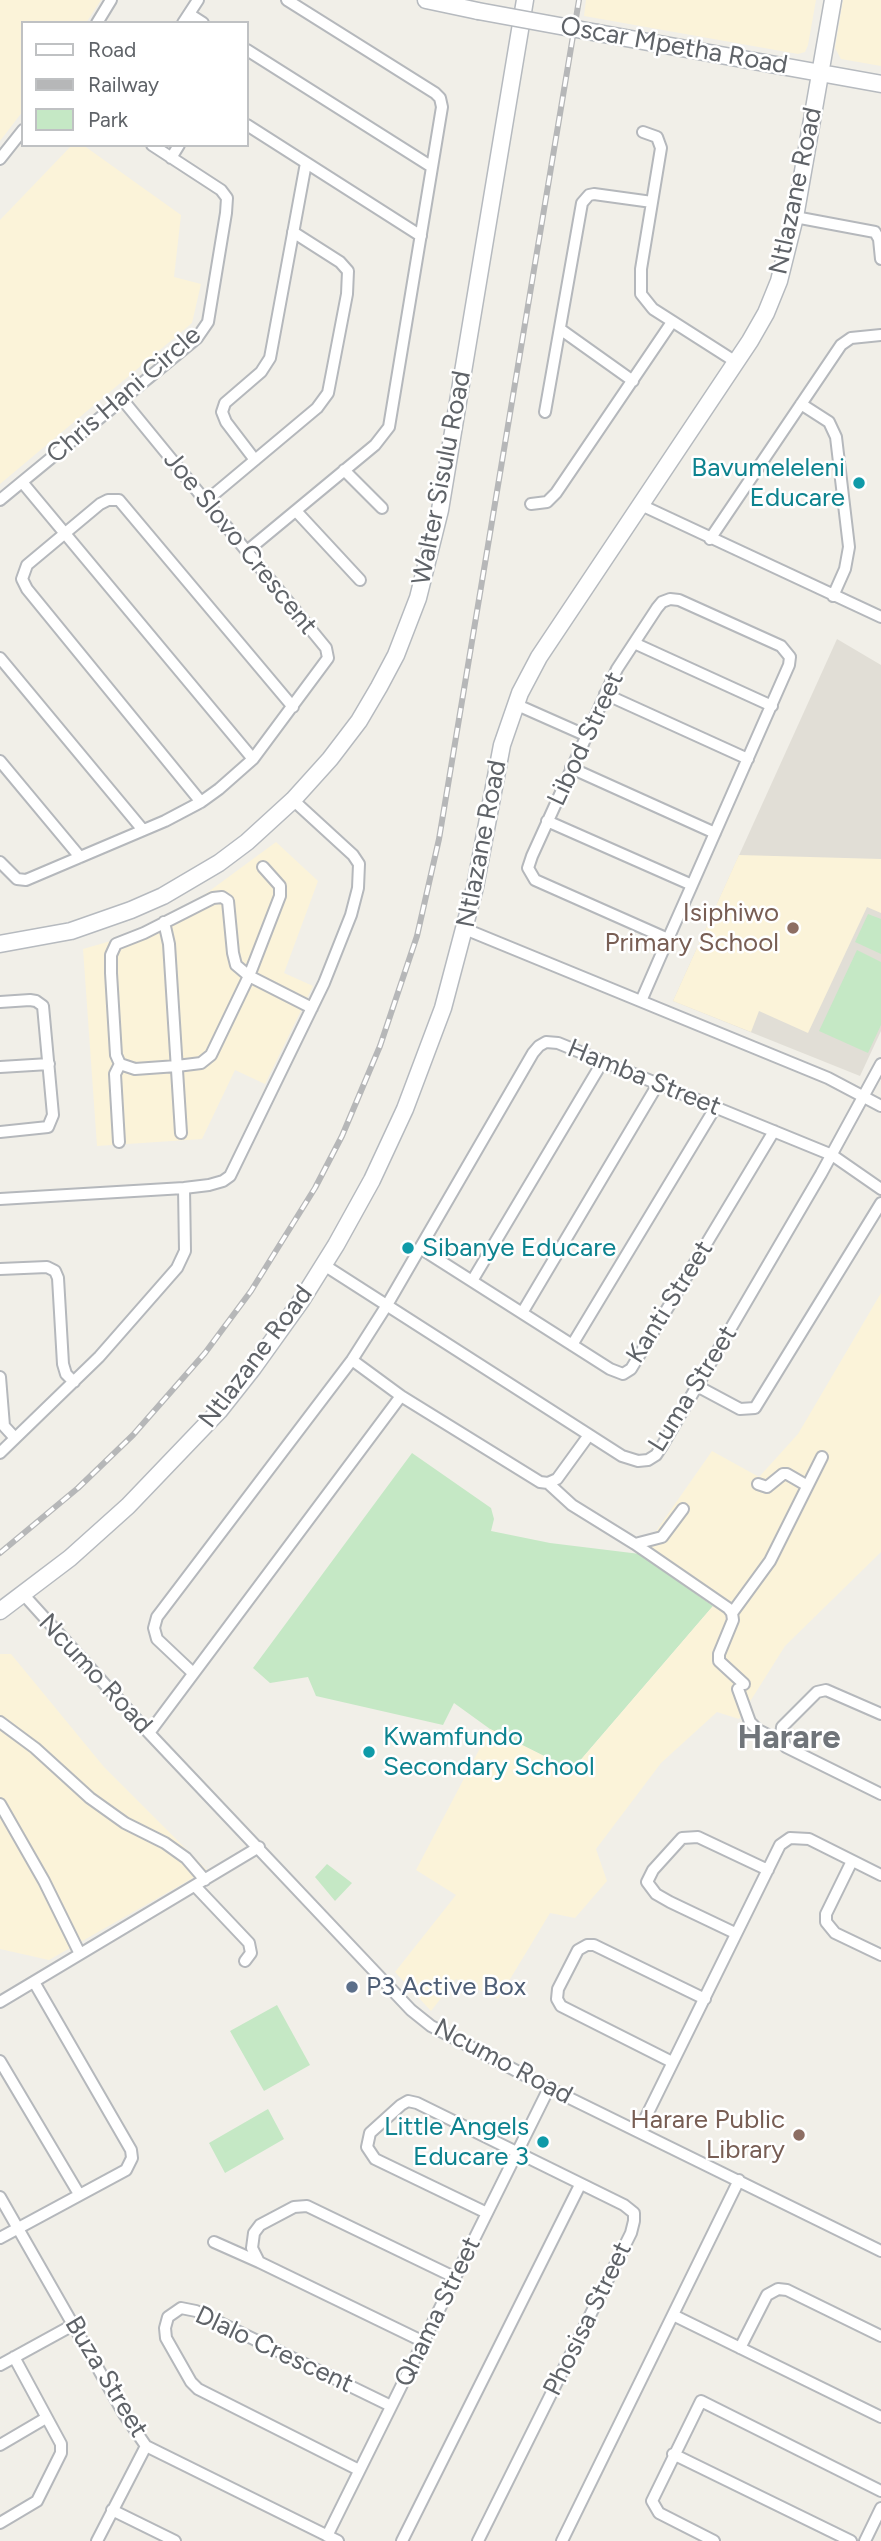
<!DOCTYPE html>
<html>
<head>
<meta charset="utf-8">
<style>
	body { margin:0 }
	#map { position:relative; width:881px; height:2541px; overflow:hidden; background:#f1efe8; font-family:Figtree,sans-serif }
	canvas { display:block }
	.legend { position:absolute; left:21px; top:21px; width:228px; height:126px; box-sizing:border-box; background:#fff; border:2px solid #bfc1c3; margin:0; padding:9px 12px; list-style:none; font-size:21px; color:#5f6368 }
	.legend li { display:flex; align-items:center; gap:14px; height:35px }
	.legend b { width:35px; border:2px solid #bfc1c3 }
</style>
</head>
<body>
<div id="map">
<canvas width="881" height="2541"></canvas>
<ul class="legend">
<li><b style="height:9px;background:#fff"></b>Road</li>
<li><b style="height:9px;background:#b6b7b8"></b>Railway</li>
<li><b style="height:19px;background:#c5e8c5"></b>Park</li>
</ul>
</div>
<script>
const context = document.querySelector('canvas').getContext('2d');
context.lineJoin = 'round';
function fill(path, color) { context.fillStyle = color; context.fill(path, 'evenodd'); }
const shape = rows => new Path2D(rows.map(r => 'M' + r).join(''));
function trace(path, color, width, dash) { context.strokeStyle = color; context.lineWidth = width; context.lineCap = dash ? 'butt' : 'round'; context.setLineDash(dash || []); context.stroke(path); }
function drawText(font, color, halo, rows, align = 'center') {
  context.font = font + ' Figtree,sans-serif'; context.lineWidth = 5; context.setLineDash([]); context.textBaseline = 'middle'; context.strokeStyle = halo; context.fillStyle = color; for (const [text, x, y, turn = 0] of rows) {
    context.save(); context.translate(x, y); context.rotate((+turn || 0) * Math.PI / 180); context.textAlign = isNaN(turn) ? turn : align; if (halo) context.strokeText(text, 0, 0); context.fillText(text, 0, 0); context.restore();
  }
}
fill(shape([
	[837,639,881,665,881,1031,860,1076,673,1001]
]), '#e1ded6');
fill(shape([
	[868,914,881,919,881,954,855,942],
	[857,950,881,962,881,1025,868,1053,819,1031],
	[412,1453,491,1508,494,1519,491,1531,550,1543,640,1554,713,1606,572,1770,490,1729,454,1703,443,1725,316,1696,308,1677,270,1683,253,1668],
	[327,1864,352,1883,335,1901,315,1877],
	[277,2005,310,2065,264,2091,230,2031],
	[268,2109,284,2139,225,2173,209,2143]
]), '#c5e8c5');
fill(shape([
	[0,0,101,0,86,23,23,23,23,111,0,141],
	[586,0,816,0,808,45,805,52,798,54,584,16],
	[843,0,881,0,881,66,841,59,835,48],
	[72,145,83,145,181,215,174,277,201,284,192,323,0,484,0,220],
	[276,842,318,881,284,973,313,986,265,1084,235,1070,202,1139,97,1146,83,949,142,932,204,895],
	[739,855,881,859,881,913,867,907,808,1033,759,1011,751,1032,673,1001],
	[881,1293,881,1552,785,1646,739,1719,717,1712,661,1763,596,1849,607,1881,575,1918,550,1913,498,1999,456,1979,431,2011,395,1972,456,1895,416,1870,490,1729,572,1770,713,1606,640,1554,712,1451,759,1477,798,1434],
	[0,1654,11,1654,104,1767,207,1870,49,1960,0,1949]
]), '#fbf3d9');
const street = shape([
	[189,14,203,23],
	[97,23,111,0],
	[183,23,198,0],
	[247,50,432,167],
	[247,125,421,236],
	[643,132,657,137,661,148,641,269,641,294,653,309,736,362],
	[171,158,179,145],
	[0,159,23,130],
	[795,217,875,232,879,239,881,259],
	[560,329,633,381],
	[801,404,829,422,836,437,849,547,845,569,833,596],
	[545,412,582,203,589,195,594,194,652,202],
	[255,460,226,422,222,412,225,403,261,372,270,358,306,163],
	[344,470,382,508],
	[22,482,253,759],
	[0,500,197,338,208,322,226,213,227,198,221,190,152,145],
	[206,501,317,408,328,393,347,294,348,271,340,262,293,232],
	[531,504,547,502,556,493,672,322],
	[641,505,881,617],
	[296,511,360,580],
	[710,539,841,345,851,338,881,335],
	[247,551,375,445,389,427,442,107,440,98,435,93,287,0],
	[634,643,772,706],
	[0,658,143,830],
	[605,694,748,759],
	[515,704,585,735],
	[0,761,80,857],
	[571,768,715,833],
	[201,802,27,589,22,579,27,565,100,504,108,500,119,500,293,707],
	[547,821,692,885],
	[0,862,17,879,26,880,165,821,201,802,219,789,253,759,328,658,326,648,122,399],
	[164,922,169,944,181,1133],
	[465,929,828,1078,881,1106],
	[641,1001,668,939,692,885,789,665,790,657,781,646,679,600,670,599,662,602,657,608,617,669,532,856,528,868,535,880,668,939],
	[0,1002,30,1000,36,1001,43,1006,53,1115,48,1127,0,1132],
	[120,1064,135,1069,177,1066,201,1063,211,1055,249,976,280,896,280,886,263,867],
	[0,1067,49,1064],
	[119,1142,115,1074,120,1064,116,1055,111,973,111,955,116,944,144,933,213,898,222,897,228,901,233,953,236,965,249,976,312,1008],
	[0,1199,184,1188,209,1185,223,1181,230,1176,324,983,351,915,358,888,359,864,353,855,293,800],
	[420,1248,610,1369,623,1374,631,1369,774,1131],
	[324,1265,622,1456,638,1461,648,1460,656,1455,662,1446,821,1174,881,1064],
	[0,1269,47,1267,55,1271,58,1278,63,1364,66,1374,74,1382],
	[472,1281,603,1061],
	[522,1313,658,1084],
	[572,1345,715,1108],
	[352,1360,401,1396,540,1482,548,1483,557,1479,589,1435],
	[0,1377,4,1426,15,1438],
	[697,1386,740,1409,755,1408,881,1203],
	[0,1453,99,1357,177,1268,185,1251,184,1188],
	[548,1483,572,1505,635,1544,728,1608,732,1613,733,1620,719,1654,719,1661,744,1684],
	[758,1484,767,1487,783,1474,787,1474,806,1485],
	[635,1544,662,1537,683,1509],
	[23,1594,149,1733,411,2010,431,2026,549,2088,881,2251],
	[732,1613,770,1561,822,1457],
	[193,1673,157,1639,154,1628,157,1617,352,1360,387,1305,533,1053,539,1046,546,1042,558,1043,832,1155,881,1189],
	[738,1689,750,1722,758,1730,772,1737,781,1737],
	[881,1714,826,1690,817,1692,782,1727,781,1737,786,1747,881,1794],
	[0,1722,35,1748,90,1798,125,1823,165,1843,186,1858,205,1880],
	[149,1733,401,1396],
	[0,1804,44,1881,80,1954],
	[852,1861,826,1914,826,1922,835,1933,881,1955],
	[195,1886,249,1943,251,1953,245,1961],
	[735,1933,670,1902,656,1894,647,1882,653,1870,682,1838,698,1837,768,1870],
	[0,2002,259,1847],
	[0,2061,79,2194],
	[672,2062,561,2006,557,1999,558,1989,578,1950,587,1945,594,1945,705,1999],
	[639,2131,780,1845,790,1838,809,1839,881,1875],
	[0,2197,124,2414,146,2446,338,2541],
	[0,2238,126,2170,132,2158,131,2150,34,1982],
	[214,2242,259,2262],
	[673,2315,881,2417],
	[424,2342,259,2262,252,2248,254,2233,260,2225,294,2207,307,2206,454,2277],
	[740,2348,767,2295,778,2289,787,2290,881,2336],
	[0,2365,73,2325],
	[0,2445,46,2418],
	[673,2454,851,2541],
	[359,2470,198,2389,191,2382,166,2338,165,2328,168,2317,181,2308,196,2311,391,2406],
	[112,2510,175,2541],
	[0,2523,37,2501,61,2453,61,2444,14,2357],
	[327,2536,549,2088],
	[97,2541,146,2446],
	[402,2541,580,2185],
	[478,2541,631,2233,634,2221,634,2213,624,2205,417,2103,408,2101,401,2105,370,2133,367,2147,375,2159,487,2213],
	[562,2541,739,2180],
	[714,2541,659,2513,652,2501,701,2401,881,2491],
	[865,2541,881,2508]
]);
const secondary = shape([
	[426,0,478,11],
	[598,33,881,84],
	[0,944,71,931,131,910,163,896,219,863,247,842,293,800,330,759,359,721,379,687,396,655,418,598,440,510,525,0],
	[0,1611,70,1558,128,1506,219,1411,253,1368,301,1301,336,1245,372,1180,405,1109,443,1008,475,887,502,745,520,693,539,657,750,341,766,313,779,281,795,217,833,0]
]);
trace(street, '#b5b8bc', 14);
trace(secondary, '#b6babf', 19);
trace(street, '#fff', 10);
trace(secondary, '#fff', 16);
const rail = shape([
	[0,1553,78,1488,133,1435,205,1353,251,1291,315,1188,342,1136,380,1046,417,936,439,839,579,0]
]);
trace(rail, '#b6b7b8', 6);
trace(rail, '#fff', 3.5, [10]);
const secondaryBridge = shape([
	[478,11,598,33]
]);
trace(secondaryBridge, '#b6babf', 19, []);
trace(secondaryBridge, '#fff', 16);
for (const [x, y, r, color] of [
	[859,483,7,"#0f9aa8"],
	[793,928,7,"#8d6e63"],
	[408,1248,7,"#0f9aa8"],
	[369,1752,7,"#0f9aa8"],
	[352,1987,7,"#5c6f8a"],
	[799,2135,7,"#8d6e63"],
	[543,2142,7,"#0f9aa8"]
]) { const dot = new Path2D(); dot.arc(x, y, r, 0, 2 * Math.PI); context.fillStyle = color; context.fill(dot); trace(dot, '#fff', 2.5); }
drawText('26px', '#5f6368', '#fff', [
	["Oscar Mpetha Road",674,46,10],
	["Ntlazane Road",796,191,-78],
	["Chris Hani Circle",124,395,-41],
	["Walter Sisulu Road",442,478,-79],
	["Joe Slovo Crescent",240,543,51],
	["Libod Street",586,739,-65],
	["Ntlazane Road",482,844,-79],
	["Hamba Street",644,1078,22],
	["Kanti Street",670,1302,-58],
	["Ntlazane Road",256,1357,-53],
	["Luma Street",693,1389,-58],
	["Ncumo Road",95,1674,47],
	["Ncumo Road",503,2062,28],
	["Qhama Street",438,2312,-64],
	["Phosisa Street",588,2319,-64],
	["Dlalo Crescent",274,2350,25],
	["Buza Street",106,2377,59]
]);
drawText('26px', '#0d838f', '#fff', [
	["Bavumeleleni",845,468],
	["Educare",845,498],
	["Sibanye Educare",422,1248,"left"],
	["Kwamfundo",383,1737,"left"],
	["Secondary School",383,1767,"left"],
	["Little Angels",529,2127],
	["Educare 3",529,2157]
], 'right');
drawText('26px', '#785e54', '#fff', [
	["Isiphiwo",779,913],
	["Primary School",779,943],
	["Harare Public",785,2120],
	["Library",785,2150]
], 'right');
drawText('26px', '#4e5e75', '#fff', [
	["P3 Active Box",366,1987]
], 'left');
drawText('bold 33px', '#70757a', '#fff', [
	["Harare",789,1738]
]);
</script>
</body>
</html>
